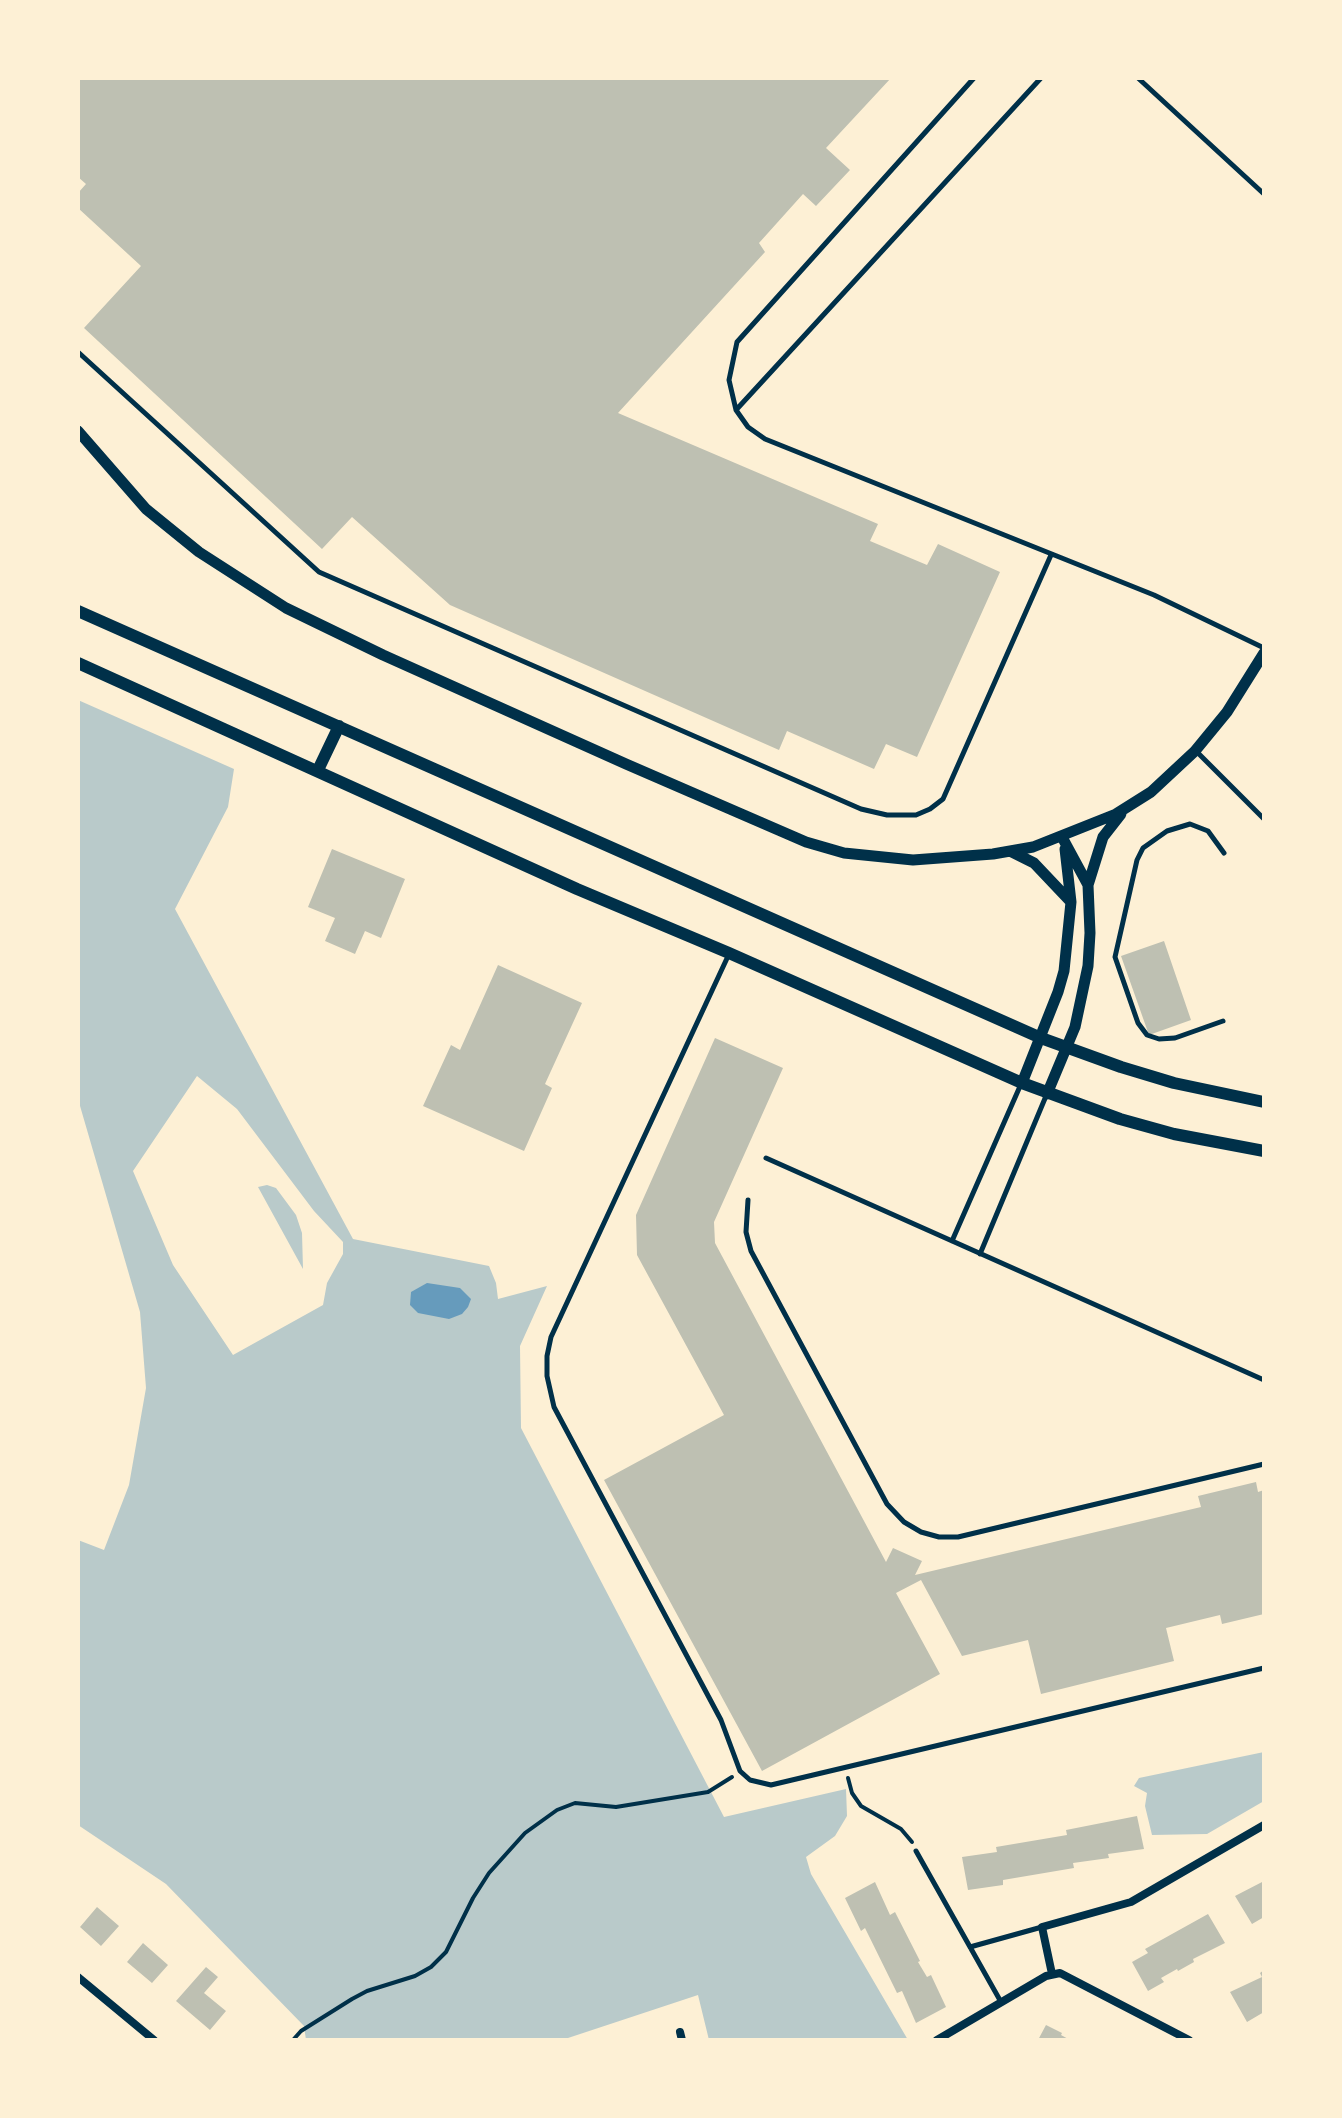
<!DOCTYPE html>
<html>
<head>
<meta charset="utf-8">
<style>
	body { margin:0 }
	#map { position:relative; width:1342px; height:2118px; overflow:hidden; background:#fdf0d5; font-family:"Work Sans",sans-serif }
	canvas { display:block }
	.frame { position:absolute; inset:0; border:80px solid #fdf0d5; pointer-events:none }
</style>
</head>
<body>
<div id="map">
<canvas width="1342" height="2118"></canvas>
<div class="frame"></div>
</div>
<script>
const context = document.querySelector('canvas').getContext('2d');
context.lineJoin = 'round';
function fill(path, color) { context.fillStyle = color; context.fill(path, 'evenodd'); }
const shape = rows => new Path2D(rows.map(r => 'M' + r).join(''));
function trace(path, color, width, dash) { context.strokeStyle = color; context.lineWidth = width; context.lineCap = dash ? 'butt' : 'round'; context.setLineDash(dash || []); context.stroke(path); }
fill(shape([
	[78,700,234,769,228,807,175,909,353,1239,489,1266,496,1283,498,1299,547,1286,520,1346,521,1428,724,1817,846,1789,847,1816,835,1836,806,1857,811,1874,908,2040,709,2040,698,1995,568,2038,568,2040,306,2040,304,2026,166,1884,78,1825,78,1540,104,1550,129,1485,146,1388,140,1312,78,1099],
	[197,1076,237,1109,314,1211,343,1242,343,1254,327,1283,323,1305,233,1355,173,1265,133,1171],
	[267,1185,276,1188,296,1215,302,1233,303,1269,258,1187],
	[1264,1752,1264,1801,1207,1834,1152,1835,1145,1806,1147,1793,1134,1786,1139,1778]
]), '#b9caca');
fill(shape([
	[427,1283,460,1288,471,1299,468,1307,462,1314,449,1319,418,1313,410,1305,411,1292]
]), '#669bbc');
fill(shape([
	[78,78,891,78,826,148,850,170,816,206,803,194,759,243,765,252,618,413,878,524,870,541,927,565,938,544,1000,572,917,757,886,744,874,769,787,731,779,750,450,605,352,517,322,549,84,328,141,266,78,208,78,193,86,184,78,177],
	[332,849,405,879,381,938,365,931,355,954,325,941,335,918,308,907],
	[1164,941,1191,1020,1149,1035,1121,956],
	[498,965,582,1003,545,1084,552,1088,524,1151,423,1106,451,1045,460,1050],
	[715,1038,783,1068,714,1222,715,1243,886,1562,893,1548,922,1561,915,1575,1201,1507,1198,1496,1256,1482,1258,1492,1264,1490,1264,1614,1222,1624,1220,1615,1166,1628,1174,1661,1041,1694,1028,1640,962,1656,921,1580,896,1593,940,1674,762,1771,604,1480,724,1415,637,1255,636,1215],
	[1137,1816,1144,1849,1108,1854,1109,1858,1073,1863,1074,1868,1003,1880,1003,1885,968,1890,962,1857,997,1852,996,1847,1067,1835,1066,1830],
	[1264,1881,1264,1917,1252,1924,1235,1896],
	[875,1882,890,1915,895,1912,920,1961,918,1962,927,1977,931,1975,946,2007,916,2023,902,1991,897,1993,865,1928,861,1931,845,1898],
	[97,1907,119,1926,101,1946,80,1927],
	[1208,1914,1225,1943,1193,1959,1194,1962,1178,1971,1177,1969,1161,1978,1164,1982,1148,1991,1132,1962,1148,1953,1145,1949],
	[143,1943,168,1965,152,1983,127,1962],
	[206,1967,218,1977,204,1993,226,2011,210,2030,176,2001],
	[1264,1970,1264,2012,1247,2022,1230,1992,1262,1977,1260,1973],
	[1046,2025,1062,2033,1061,2035,1070,2040,1038,2040]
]), '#bec0b2');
trace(shape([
	[848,1778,852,1793,861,1806,901,1829,912,1842],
	[293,2040,301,2031,352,1999,367,1991,415,1976,431,1967,446,1952,473,1898,489,1873,525,1833,557,1810,575,1803,616,1807,708,1792,732,1777]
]), '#003049', 4);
trace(shape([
	[974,78,737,342,729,380,736,410,748,427,765,439,1154,595,1264,648],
	[1138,78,1264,194],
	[78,352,319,572,861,809,887,815,916,815,930,809,943,799,1051,555],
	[736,410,1041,78],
	[1197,752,1264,819],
	[729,954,551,1337,547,1356,547,1376,554,1407,721,1720,740,1771,750,1780,771,1785,1264,1668],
	[1223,1021,1175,1038,1159,1039,1147,1035,1138,1023,1115,957,1137,860,1143,848,1167,831,1190,824,1208,831,1224,853],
	[766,1158,1264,1380],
	[748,1200,746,1232,751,1251,887,1504,904,1522,921,1532,939,1537,958,1537,1264,1464],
	[952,1241,1021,1084],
	[980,1254,1046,1096],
	[916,1851,1001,2002],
	[970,1947,1042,1927]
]), '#003049', 5);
trace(shape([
	[1052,1974,1042,1927,1131,1902,1264,1825],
	[78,1977,154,2040],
	[680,2032,682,2040],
	[937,2040,1046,1976,1060,1973,1189,2040]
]), '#003049', 8);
trace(shape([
	[78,431,146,509,199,552,286,608,383,655,626,764,806,842,844,853,913,860,993,854,1033,847,1116,814,1151,792,1195,751,1227,712,1264,653],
	[1010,851,1034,863,1070,901],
	[1088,885,1103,837,1121,814],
	[1022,1083,1058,992,1064,971,1071,902,1065,849],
	[1047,1094,1075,1027,1088,966,1090,933,1088,885,1062,837]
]), '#003049', 11);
trace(shape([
	[78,611,1041,1038,1121,1067,1174,1083,1264,1102],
	[78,663,577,889,729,953,1022,1083,1120,1119,1174,1134,1264,1151],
	[318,770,339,726]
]), '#003049', 12);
</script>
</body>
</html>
